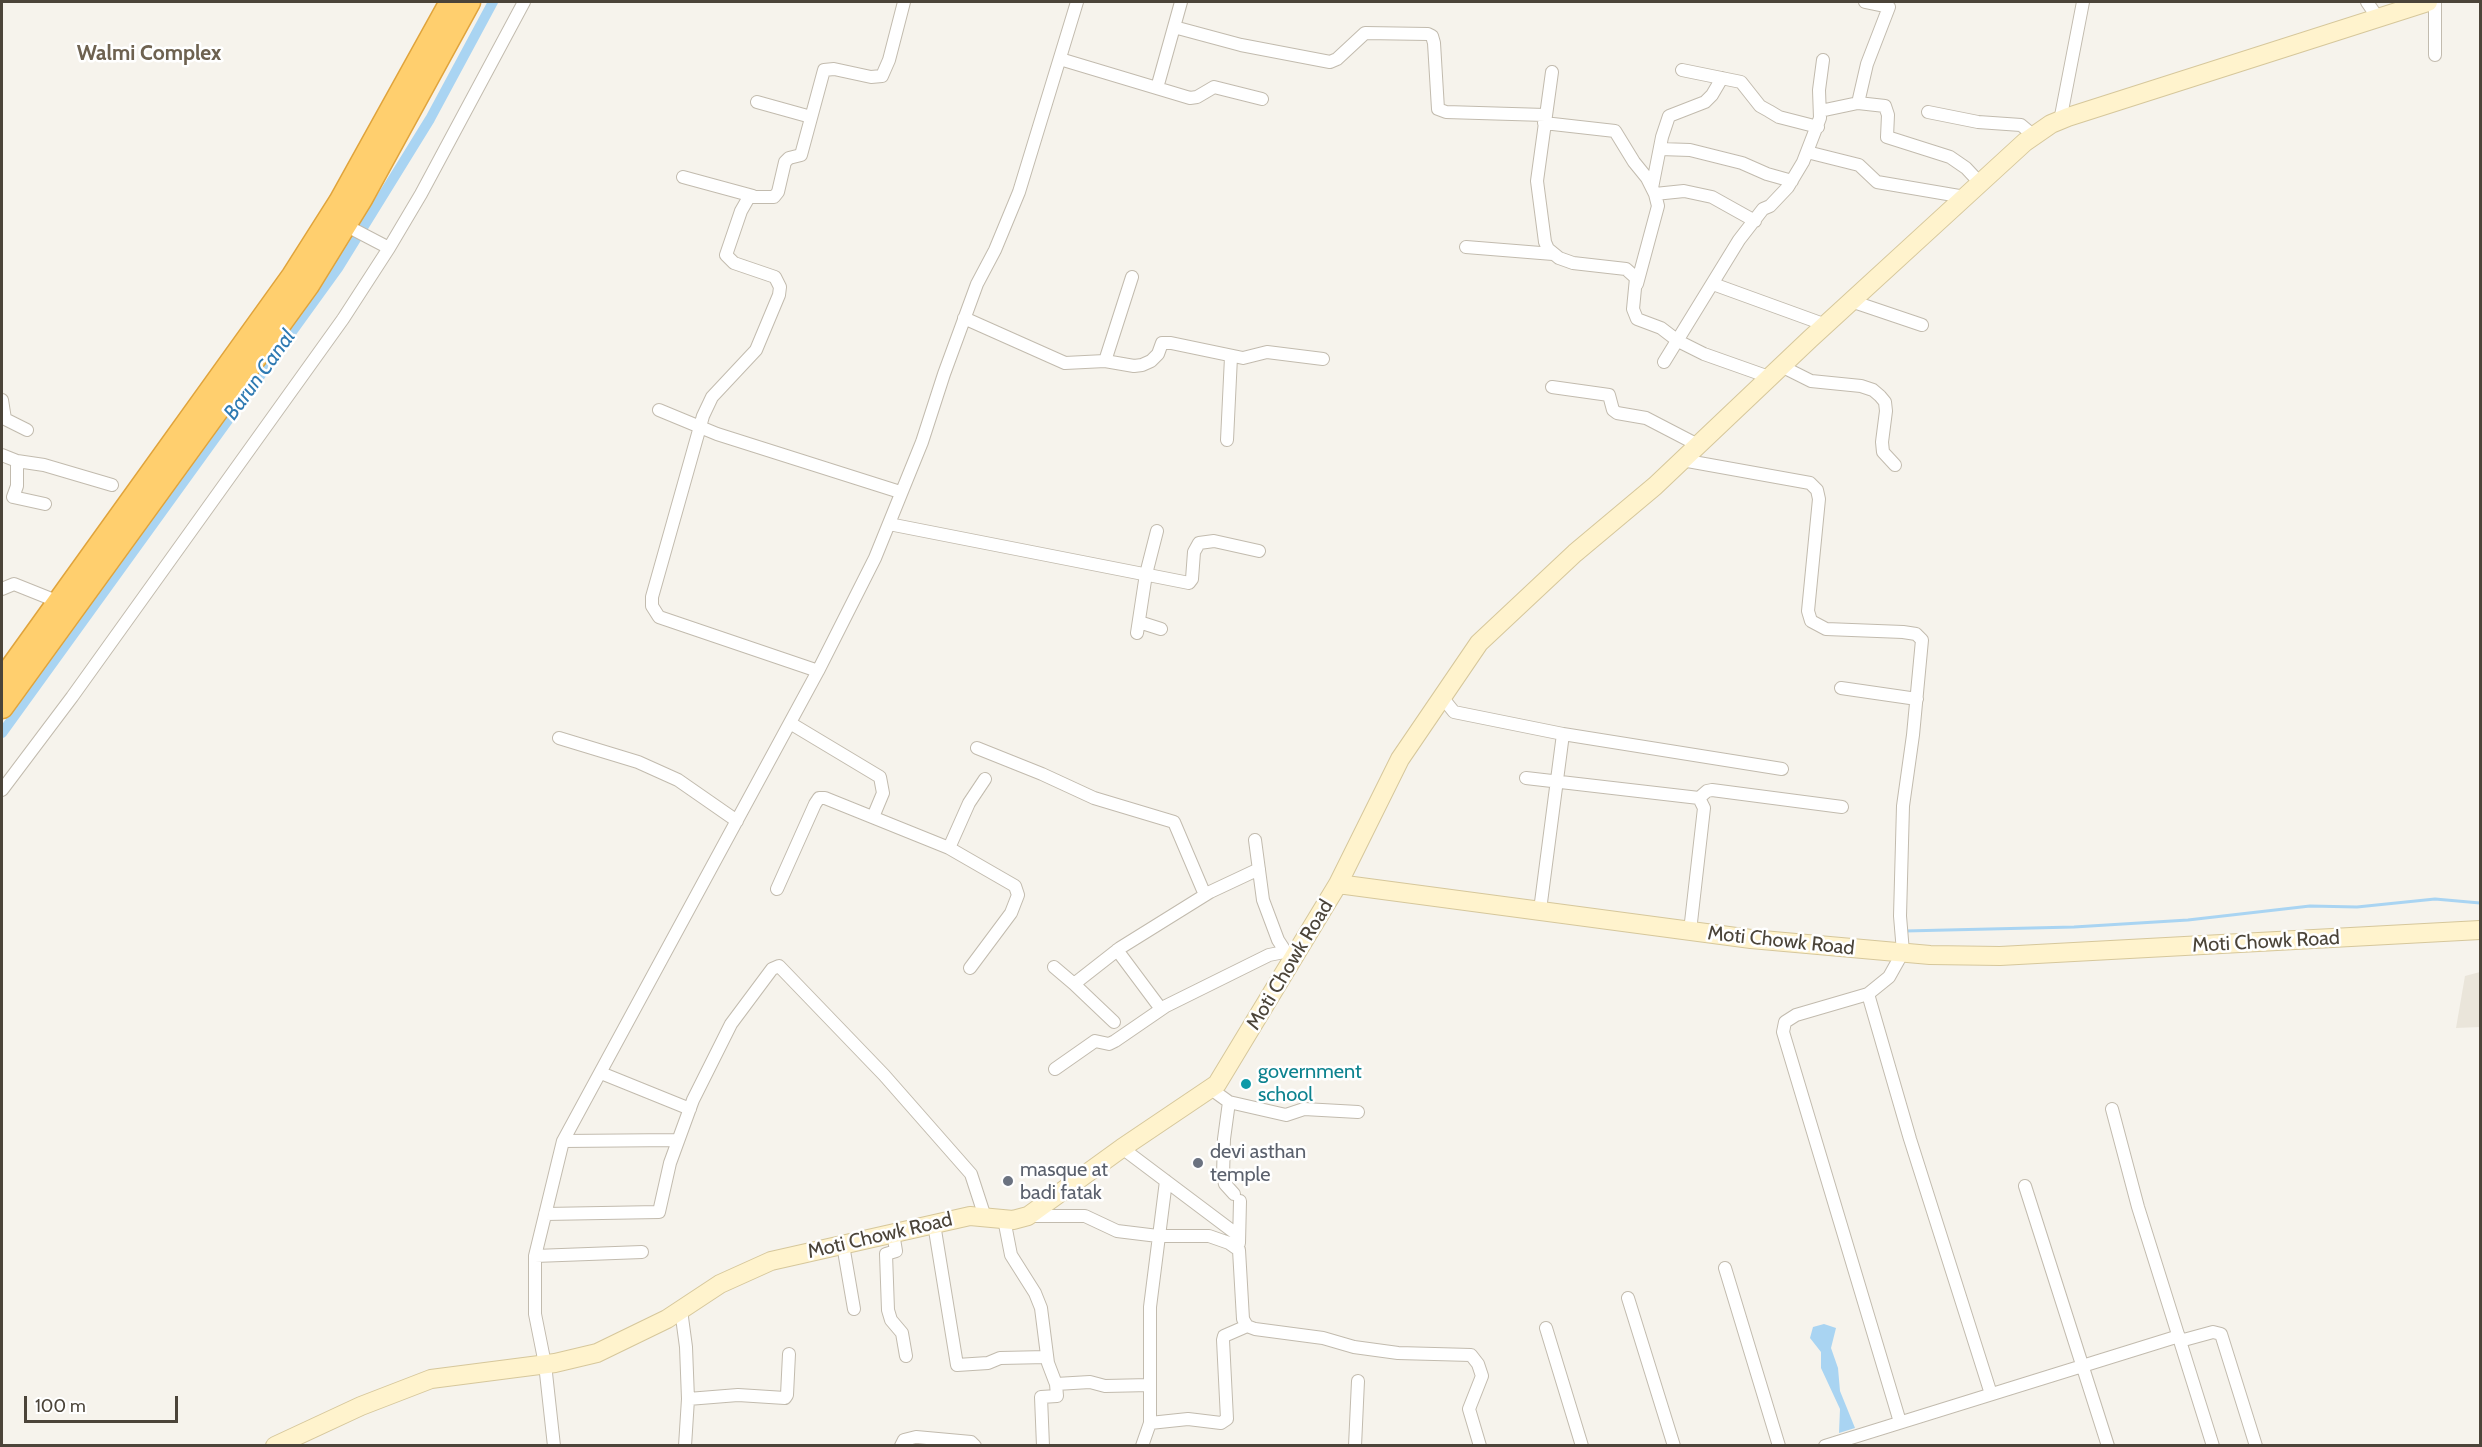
<!DOCTYPE html>
<html>
<head>
<meta charset="utf-8">
<style>
	body { margin:0 }
	#map { position:relative; width:2482px; height:1447px; overflow:hidden; background:#f6f3ec; font-family:Cabin,sans-serif }
	canvas { display:block }
	.frame { position:absolute; inset:0; border:3px solid #4b4439; pointer-events:none }
	.scale { position:absolute; left:24px; top:1396px; width:154px; height:27px; box-sizing:border-box; border:3px solid #4b4439; border-top:0; padding-left:8px; font-size:18px; line-height:21px; white-space:nowrap; color:#4b4439; -webkit-text-stroke:4px #fff; paint-order:stroke }
</style>
</head>
<body>
<div id="map">
<canvas width="2482" height="1447"></canvas>
<div class="frame"></div>
<div class="scale">100 m</div>
</div>
<script>
const context = document.querySelector('canvas').getContext('2d');
context.lineJoin = 'round';
function fill(path, color) { context.fillStyle = color; context.fill(path, 'evenodd'); }
const shape = rows => new Path2D(rows.map(r => 'M' + r).join(''));
function trace(path, color, width, dash) { context.strokeStyle = color; context.lineWidth = width; context.lineCap = dash ? 'butt' : 'round'; context.setLineDash(dash || []); context.stroke(path); }
function drawText(font, color, halo, rows, align = 'center') {
  context.font = font + ' Cabin,sans-serif'; context.lineWidth = 5; context.setLineDash([]); context.textBaseline = 'middle'; context.strokeStyle = halo; context.fillStyle = color; for (const [text, x, y, turn = 0] of rows) {
    context.save(); context.translate(x, y); context.rotate((+turn || 0) * Math.PI / 180); context.textAlign = isNaN(turn) ? turn : align; if (halo) context.strokeText(text, 0, 0); context.fillText(text, 0, 0); context.restore();
  }
}
fill(shape([
	[2480,972,2480,1027,2456,1028,2465,976]
]), '#eae5da');
fill(shape([
	[1824,1324,1836,1328,1831,1348,1838,1368,1840,1391,1855,1428,1839,1433,1840,1409,1821,1368,1821,1352,1810,1338,1813,1327]
]), '#a9d4f2');
trace(shape([
	[1905,931,2074,927,2188,920,2310,906,2357,907,2435,899,2480,903]
]), '#a9d4f2', 3);
trace(shape([
	[2,733,338,268,430,119,493,2]
]), '#a9d4f2', 10);
const street = shape([
	[2367,2,2378,18],
	[2435,2,2435,55],
	[1174,27,1241,45,1330,62,1337,59,1365,33,1428,34,1432,36,1434,43,1438,109,1446,112,1545,115],
	[1060,59,1190,98,1197,97,1214,87,1262,99],
	[1682,70,1741,82,1760,106,1769,111,1779,117,1818,127],
	[1552,72,1537,181,1545,242,1548,249,1559,258,1573,263,1626,269,1636,278,1633,309,1637,319,1661,328,1678,341,1704,354,1769,377],
	[1157,88,1181,2],
	[757,102,811,117],
	[1858,103,1867,64,1889,7,1865,2],
	[1820,111,1858,103,1885,106,1888,115,1887,137,1950,157,1966,168,1980,183],
	[1928,112,1978,122,2021,125,2034,136],
	[2060,121,2083,2],
	[1544,123,1615,131,1634,162,1647,178,1655,194,1658,206,1637,284],
	[1660,149,1690,150,1742,163,1767,174,1792,181],
	[1807,152,1859,165,1877,182,1965,197],
	[683,177,753,196],
	[1652,188,1662,137,1669,116,1705,102,1712,95,1722,78],
	[1655,194,1684,191,1712,197,1755,221],
	[345,225,389,248],
	[1466,247,1553,254],
	[1713,284,1826,325],
	[1851,301,1922,325],
	[964,318,1065,363,1105,361,1134,366,1142,365,1151,361,1158,354,1162,343,1171,343,1243,358,1267,352,1323,359],
	[1105,361,1132,277],
	[1664,362,1739,240,1763,209,1770,206,1788,187,1803,162,1820,118,1819,90,1823,60],
	[1781,366,1811,381,1861,386,1873,390,1880,396,1885,402,1886,411,1882,442,1883,452,1895,465],
	[1552,387,1609,395,1613,410,1617,413,1646,418,1698,445],
	[2,400,5,419,27,430],
	[659,410,717,434,900,492],
	[1227,440,1231,357],
	[2,455,17,461,44,465,112,485],
	[1682,460,1810,483,1817,490,1819,499,1808,611,1811,621,1826,629,1903,632,1916,634,1922,640,1913,735,1903,806,1900,916,1903,952,1889,977,1868,994,1796,1015,1785,1022,1783,1032,1900,1422],
	[17,461,17,486,13,497,45,504],
	[889,524,1189,583,1192,579,1194,552,1199,543,1214,541,1259,551],
	[2,589,14,584,59,602],
	[1139,622,1161,629],
	[1137,633,1146,574,1157,531],
	[818,671,659,617,652,606,652,597,703,416,712,397,756,350,779,295,780,287,775,277,734,263,726,255,741,211,749,197,774,197,778,192,785,162,789,158,801,155,824,70,834,69,871,77,882,76,889,60,904,2],
	[1841,688,1917,699],
	[1442,697,1454,712,1563,734,1540,910],
	[790,723,880,777,883,793,873,817],
	[1563,734,1782,769],
	[559,738,638,762,678,780,737,821],
	[977,748,1042,774,1094,798,1174,822,1205,895],
	[1526,778,1699,798,1704,808,1690,931],
	[2,790,72,697,343,319,389,248,421,194,524,2],
	[1699,798,1707,791,1712,790,1842,807],
	[1255,840,1263,900,1278,940,1289,957],
	[777,889,815,804,819,798,825,798,949,848],
	[1117,950,1161,1009],
	[1054,967,1074,984],
	[970,968,1011,913,1018,895,1015,886,949,848,969,803,985,779],
	[1868,994,1910,1139,1991,1394],
	[1114,1022,1074,984,1120,948,1210,892,1259,869],
	[1055,1069,1095,1041,1109,1044,1115,1041,1166,1006,1269,955,1284,952],
	[601,1073,690,1109],
	[1211,1089,1229,1102,1286,1115,1304,1109,1358,1112],
	[1229,1102,1224,1139,1223,1176,1225,1184,1234,1194],
	[2112,1109,2138,1207,2213,1446],
	[563,1141,678,1140],
	[1122,1148,1239,1236],
	[2025,1186,2108,1446],
	[545,1214,659,1212,670,1163,693,1100,731,1024,772,969,779,966,884,1075,971,1174,985,1217],
	[1028,1216,1085,1216,1117,1231,1158,1236,1209,1236,1229,1243,1239,1250,1243,1319,1247,1326,1255,1329,1323,1338,1354,1347,1398,1353,1471,1355,1478,1364,1482,1376,1469,1409,1480,1446],
	[1004,1219,1011,1255,1035,1293,1041,1308,1048,1363,1056,1384,1057,1396,1041,1397,1043,1446],
	[934,1224,957,1365,988,1363,1000,1358,1047,1357],
	[893,1233,896,1251,886,1254,888,1310,891,1320,902,1333,906,1356],
	[1239,1243,1240,1201],
	[843,1245,854,1309],
	[535,1256,642,1252],
	[1725,1268,1779,1446],
	[1628,1298,1674,1446],
	[681,1310,686,1347,688,1399,685,1446],
	[1546,1328,1582,1446],
	[2180,1341,2213,1332,2221,1334,2256,1446],
	[1056,1384,1090,1382,1105,1386,1150,1385],
	[688,1399,738,1395,785,1398,787,1395,789,1354],
	[1150,1423,1188,1419,1221,1423,1227,1419,1223,1340,1224,1336,1247,1326],
	[554,1446,545,1364,535,1314,535,1256,563,1141,818,671,875,558,922,442,944,374,977,284,995,250,1019,192,1077,2],
	[901,1446,904,1440,916,1437,971,1442,975,1446],
	[1142,1446,1150,1423,1150,1307,1166,1181],
	[1355,1446,1358,1381],
	[1825,1446,2179,1336]
]);
const secondary = shape([
	[1338,884,1400,759,1479,643,1575,553,1655,486,1810,339,2025,142,2051,124,2068,117,2428,2],
	[275,1446,361,1406,431,1379,555,1363,597,1353,667,1319,720,1284,771,1261,970,1216,1013,1220,1028,1216,1122,1148,1217,1084,1338,884,1751,939,1930,955,2000,956,2480,930]
]);
const highway = shape([
	[2,681,293,276,340,202,451,2],
	[2,707,308,285,361,199,469,2]
]);
trace(street, '#c2bbae', 14);
trace(secondary, '#d6c79b', 20);
trace(highway, '#e0a43c', 25);
trace(street, '#fff', 12);
trace(secondary, '#fff3cd', 18);
trace(highway, '#ffcf6e', 22);
for (const [x, y, r, color] of [
	[1246,1084,6,"#0f9aa8"],
	[1198,1163,6,"#6b7280"],
	[1008,1181,6,"#6b7280"]
]) { const dot = new Path2D(); dot.arc(x, y, r, 0, 2 * Math.PI); context.fillStyle = color; context.fill(dot); trace(dot, '#fff', 2); }
drawText('20px', '#4b4439', '#fff', [
	["Moti Chowk Road",1781,941,6],
	["Moti Chowk Road",2266,942,-3],
	["Moti Chowk Road",1290,965,-59],
	["Moti Chowk Road",880,1236,-13]
]);
drawText('20px', '#0d838f', '#fff', [
	["government",1258,1072],
	["school",1258,1095]
], 'left');
drawText('20px', '#5b616d', '#fff', [
	["devi asthan",1210,1152],
	["temple",1210,1175],
	["masque at",1020,1170],
	["badi fatak",1020,1193]
], 'left');
drawText('bold 21px', '#6e6250', '#fff', [
	["Walmi Complex",149,54]
]);
drawText('italic 21px', '#2e7ab2', '#fff', [
	["Barun Canal",260,375,-54]
]);
</script>
</body>
</html>
